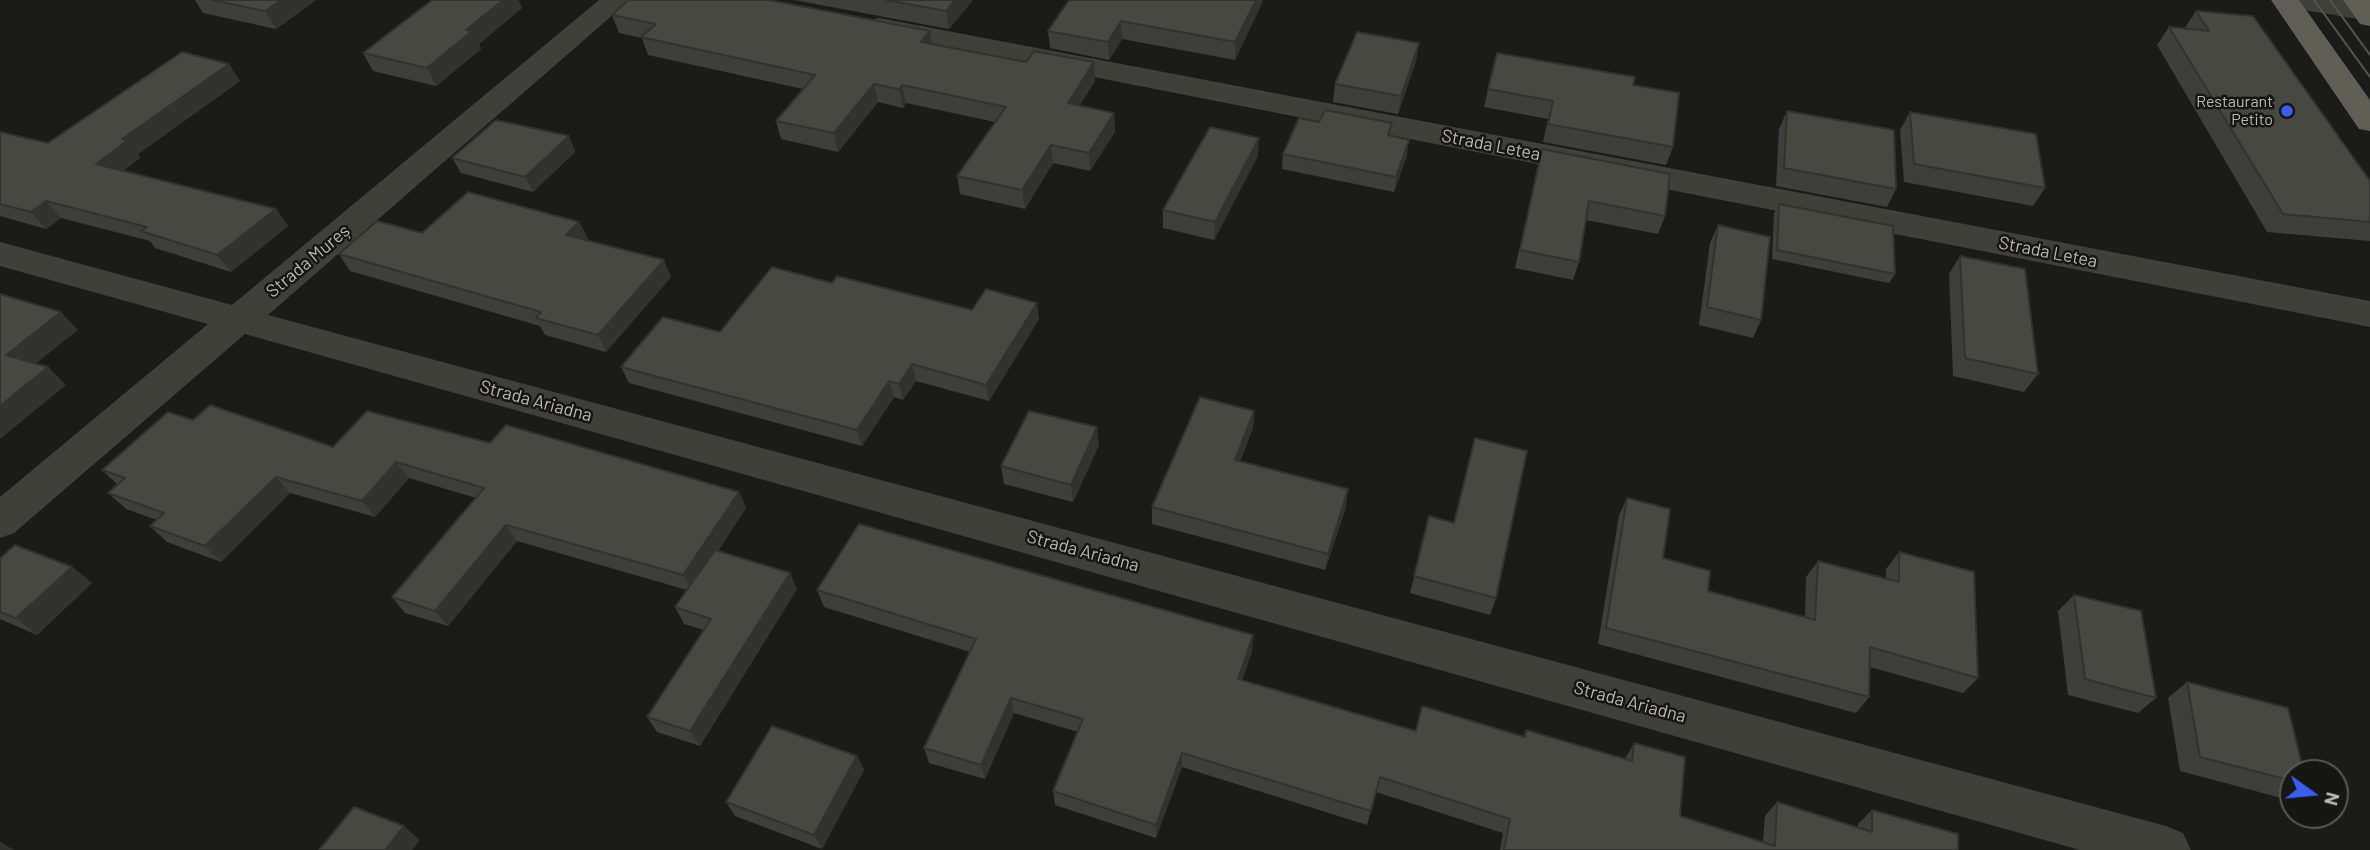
<!DOCTYPE html>
<html>
<head>
<meta charset="utf-8">
<style>
	body { margin:0 }
	#map { position:relative; width:2370px; height:850px; overflow:hidden; background:#1b1b19; font-family:Barlow,sans-serif }
	canvas { display:block }
	.north { position:absolute; left:2279px; top:759px; width:70px; height:70px; box-sizing:border-box; background:#161614; border:2px solid #585751; border-radius:50%; rotate:105deg; font-size:19px; font-weight:700; line-height:28px; text-align:center; color:#bbb8ac }
	.north::after { content:''; display:block; margin:auto; width:24px; height:32px; background:#3c5ef0; clip-path:polygon(50% 0,100% 100%,50% 72%,0 100%) }
</style>
</head>
<body>
<div id="map">
<canvas width="2370" height="850"></canvas>
<div class="north">N</div>
</div>
<script>
const context = document.querySelector('canvas').getContext('2d');
context.lineJoin = 'round';
const shape = rows => new Path2D(rows.map(r => 'M' + r).join(''));
function fill(path, color) { context.fillStyle = color; context.fill(path, 'evenodd'); }
function trace(path, color, width, dash) { context.strokeStyle = color; context.lineWidth = width; context.lineCap = dash ? 'butt' : 'round'; context.setLineDash(dash || []); context.stroke(path); }
function drawText(font, color, halo, rows, align = 'center') {
  context.font = font + ' Barlow,sans-serif'; context.lineWidth = 5; context.setLineDash([]); context.textBaseline = 'middle'; context.strokeStyle = halo; context.fillStyle = color; for (const [text, x, y, turn = 0] of rows) {
    context.save(); context.translate(x, y); context.rotate((+turn || 0) * Math.PI / 180); context.textAlign = isNaN(turn) ? turn : align; if (halo) context.strokeText(text, 0, 0); context.fillText(text, 0, 0); context.restore();
  }
}
fill(shape([
	[599,0,630,0,268,315,2166,826,2183,833,2191,850,2080,850,245,334,14,533,0,538,0,497,208,324,0,266,0,242,232,305,599,0],
	[2278,0,2342,0,2370,5,2370,21,2292,8,2282,6,2278,0],
	[879,18,2370,301,2370,327,869,33,865,27,869,21,879,18]
]), '#40403a');
fill(shape([
	[2271,0,2299,0,2370,100,2370,131,2359,129,2271,0],
	[2343,0,2370,0,2370,26,2360,24,2343,0]
]), '#5f5f56');
trace(shape([
	[2314,0,2370,77],
	[2330,0,2370,55]
]), '#55544d', 2);
fill(shape([
	[195,0,316,0,276,29,203,13],
	[432,0,518,0,522,8,479,44,481,49,436,86,373,71,363,53],
	[794,0,973,0,949,29],
	[1262,3,1235,60,1122,39,1109,60,1050,48,1048,31],
	[2196,11,2370,181,2370,241,2267,232,2157,45,2169,27,2184,29],
	[612,15,932,44,1026,62,1094,62,1095,81,1079,106,1114,113,1115,132,1090,171,1053,163,1025,209,960,194,957,176,995,122,906,103,903,108,878,102,838,152,781,139,776,121,803,89,648,55,642,38,619,33],
	[1419,43,1416,61,1398,114,1333,102,1335,84],
	[240,81,138,154,140,158,123,171,276,209,288,226,231,272,155,248,150,241,61,218,46,229,0,216,0,132,48,143],
	[1633,85,1673,147,1666,165,1543,142,1548,119,1484,107,1488,89],
	[1787,111,1896,189,1887,207,1776,186,1779,129],
	[1910,112,2045,188,2033,206,1904,182,1900,130],
	[569,136,575,152,533,192,461,173,452,158],
	[1390,136,1407,155,1394,192,1282,169,1283,154],
	[1542,149,1665,216,1658,234,1586,220,1579,262,1573,280,1515,268],
	[1258,156,1214,240,1163,228,1163,210],
	[1779,204,1895,274,1889,283,1772,259,1774,213],
	[579,222,588,239,586,241,671,277,606,352,545,335,540,326,350,271,339,254,422,233],
	[1718,225,1761,320,1753,338,1699,325,1710,243],
	[1960,256,2038,374,2024,392,1953,376,1949,274],
	[832,283,972,310,1039,319,989,401,916,381,903,400,894,397,862,446,629,383,621,367,720,332],
	[1254,411,1253,428,1240,461,1346,507,1325,570,1152,524,1152,507],
	[193,420,333,447,490,443,739,492,746,508,718,551,790,573,797,589,700,746,657,732,647,717,704,630,684,624,675,607,687,590,517,541,448,626,405,613,392,597,476,498,409,478,375,517,290,493,221,562,167,542,150,526,157,520,126,509,108,493,118,485,102,470],
	[1099,445,1073,502,1004,484,1001,466],
	[1627,498,1663,558,1708,591,1805,617,1806,577,1818,561,1886,579,1886,569,1899,552,1978,678,1963,693,1870,667,1869,697,1856,713,1598,644,1619,515],
	[1429,516,1496,598,1490,615,1410,593],
	[0,558,72,567,92,583,37,635,0,619],
	[817,590,1252,651,1242,680,1415,731,1422,706,1523,737,1526,730,1625,759,1634,743,1680,816,1763,842,1765,816,1777,802,1858,827,1858,824,1872,810,1958,850,1500,850,1503,833,1376,792,1367,825,1182,767,1156,838,1055,805,1053,791,1078,732,1014,713,985,779,929,763,924,748,970,652,824,607],
	[2074,595,2156,698,2138,713,2068,695,2058,611],
	[2187,682,2293,773,2293,794,2285,799,2180,771,2168,698],
	[857,756,864,770,822,849,735,816,726,802]
]), '#3e3e3a');
fill(shape([
	[281,0,316,0,276,29,265,11],
	[503,0,518,0,522,8,479,44,481,49,436,86,427,68,466,30],
	[955,0,973,0,949,29,946,11],
	[1256,0,1263,0,1262,3,1235,60,1235,42],
	[1121,21,1122,39,1109,60,1108,42],
	[930,31,933,49,921,42],
	[1419,43,1416,61,1398,114,1401,96],
	[1094,62,1095,81,1069,122,1068,103],
	[229,64,240,81,138,154,140,158,109,181,96,164,122,139],
	[874,84,878,102,838,152,834,133],
	[902,85,906,103,903,108,899,89],
	[1114,113,1115,132,1090,171,1089,153],
	[569,136,575,152,533,192,525,177],
	[1259,138,1258,156,1214,240,1215,222],
	[1409,140,1407,155,1394,192,1396,177],
	[1051,145,1053,163,1025,209,1022,190],
	[46,201,61,218,46,229,31,212],
	[276,209,288,226,231,272,217,255],
	[579,222,588,239,574,253,566,235],
	[664,260,671,277,606,352,598,335],
	[1037,303,1039,319,989,401,986,385],
	[61,312,78,330,25,372,6,355],
	[912,364,916,381,903,400,899,384],
	[48,367,66,385,0,439,0,406],
	[889,381,894,397,862,446,857,430],
	[1254,411,1253,428,1234,477,1235,460],
	[1097,427,1099,445,1073,502,1071,485],
	[396,462,409,478,375,517,362,501],
	[276,477,290,493,221,562,205,546],
	[1348,489,1346,507,1325,570,1328,554],
	[739,492,746,508,692,591,683,575],
	[506,525,517,541,448,626,435,611],
	[72,567,92,583,37,635,16,618],
	[790,573,797,589,700,746,690,731],
	[1253,635,1252,651,1237,694,1238,679],
	[1011,698,1014,713,985,779,981,765],
	[1182,753,1182,767,1156,838,1156,825],
	[857,756,864,770,822,849,814,835],
	[404,826,420,840,412,850,385,850],
	[0,842,14,850,0,850]
]), '#32322f');
const building = shape([
	[212,0,281,0,265,11,212,0],
	[432,0,503,0,466,30,472,31,427,68,363,53,432,0],
	[628,0,769,0,930,31,921,42,1026,62,1034,51,1094,62,1068,103,1114,113,1089,153,1051,145,1022,190,957,176,1006,107,902,85,899,89,874,84,834,133,776,121,815,75,641,37,656,24,612,15,628,0],
	[886,0,955,0,946,11,886,0],
	[1069,0,1256,0,1235,42,1121,21,1108,42,1048,31,1069,0],
	[2196,11,2253,16,2370,181,2370,222,2283,214,2169,27,2209,31,2196,11],
	[1357,32,1419,43,1401,96,1335,84,1357,32],
	[182,52,229,64,122,139,127,141,96,164,276,209,217,255,141,231,147,227,46,201,31,212,0,204,0,132,48,143,182,52],
	[1497,53,1635,77,1633,85,1679,93,1673,147,1548,124,1553,101,1488,89,1497,53],
	[1325,110,1392,123,1388,135,1409,140,1396,177,1283,154,1299,118,1319,122,1325,110],
	[1787,111,1894,130,1896,189,1784,168,1787,111],
	[1910,112,2036,134,2045,188,1914,164,1910,112],
	[496,120,569,136,525,177,452,158,496,120],
	[1210,127,1259,138,1215,222,1163,210,1210,127],
	[1542,149,1670,174,1665,216,1589,201,1579,262,1520,250,1542,149],
	[468,192,579,222,566,235,664,260,598,335,536,318,541,312,339,254,377,221,422,233,468,192],
	[1779,204,1893,226,1895,274,1777,250,1779,204],
	[1718,225,1770,237,1761,320,1707,307,1718,225],
	[1960,256,2025,269,2038,374,1965,358,1960,256],
	[772,267,832,283,837,276,972,310,986,289,1037,303,986,385,912,364,899,384,889,381,857,430,621,367,663,317,720,332,772,267],
	[0,294,61,312,6,355,48,367,0,406,0,294],
	[1200,397,1254,411,1235,460,1348,489,1328,554,1152,507,1200,397],
	[210,405,333,447,367,411,490,443,506,425,739,492,683,575,506,525,435,611,392,597,484,488,396,462,362,501,276,477,205,546,150,526,164,513,108,493,125,478,102,470,168,412,193,420,210,405],
	[1029,411,1097,427,1071,485,1001,466,1029,411],
	[1475,438,1527,451,1496,598,1414,576,1429,516,1454,523,1475,438],
	[1627,498,1670,509,1663,558,1710,571,1708,591,1815,620,1818,561,1899,582,1899,552,1974,572,1978,678,1870,647,1869,697,1606,628,1627,498],
	[859,524,1253,635,1238,679,1416,731,1422,706,1525,737,1526,730,1632,761,1634,743,1685,757,1680,816,1775,846,1777,802,1872,832,1872,810,1958,834,1958,850,1504,850,1510,819,1380,777,1371,811,1182,753,1156,825,1053,791,1083,719,1011,698,981,765,924,748,976,639,817,590,859,524],
	[15,545,72,567,16,618,0,612,0,558,15,545],
	[715,550,790,573,690,731,647,717,711,619,675,607,715,550],
	[2074,595,2141,611,2156,698,2085,679,2074,595],
	[2187,682,2288,708,2304,773,2293,773,2293,781,2200,757,2187,682],
	[772,726,857,756,814,835,726,802,772,726],
	[354,807,404,826,385,850,319,850,354,807]
]);
fill(building, '#484843');
trace(building, '#32322f', 2);
for (const [x, y, r, color] of [
	[2287,111,7,"#3c5ef0"]
]) { const dot = new Path2D(); dot.arc(x, y, r, 0, 2 * Math.PI); context.fillStyle = color; context.fill(dot); trace(dot, '#161614', 2.5); }
drawText('16px', '#bbb8ac', '#161614', [
	["Restaurant",2273,102],
	["Petito",2273,120]
], 'right');
drawText('18px', '#bbb8ac', '#161614', [
	["Strada Letea",1491,145,11],
	["Strada Letea",2048,252,11],
	["Strada Mureș",308,261,-40],
	["Strada Ariadna",536,401,15],
	["Strada Ariadna",1083,551,15],
	["Strada Ariadna",1630,702,15]
]);
</script>
</body>
</html>
